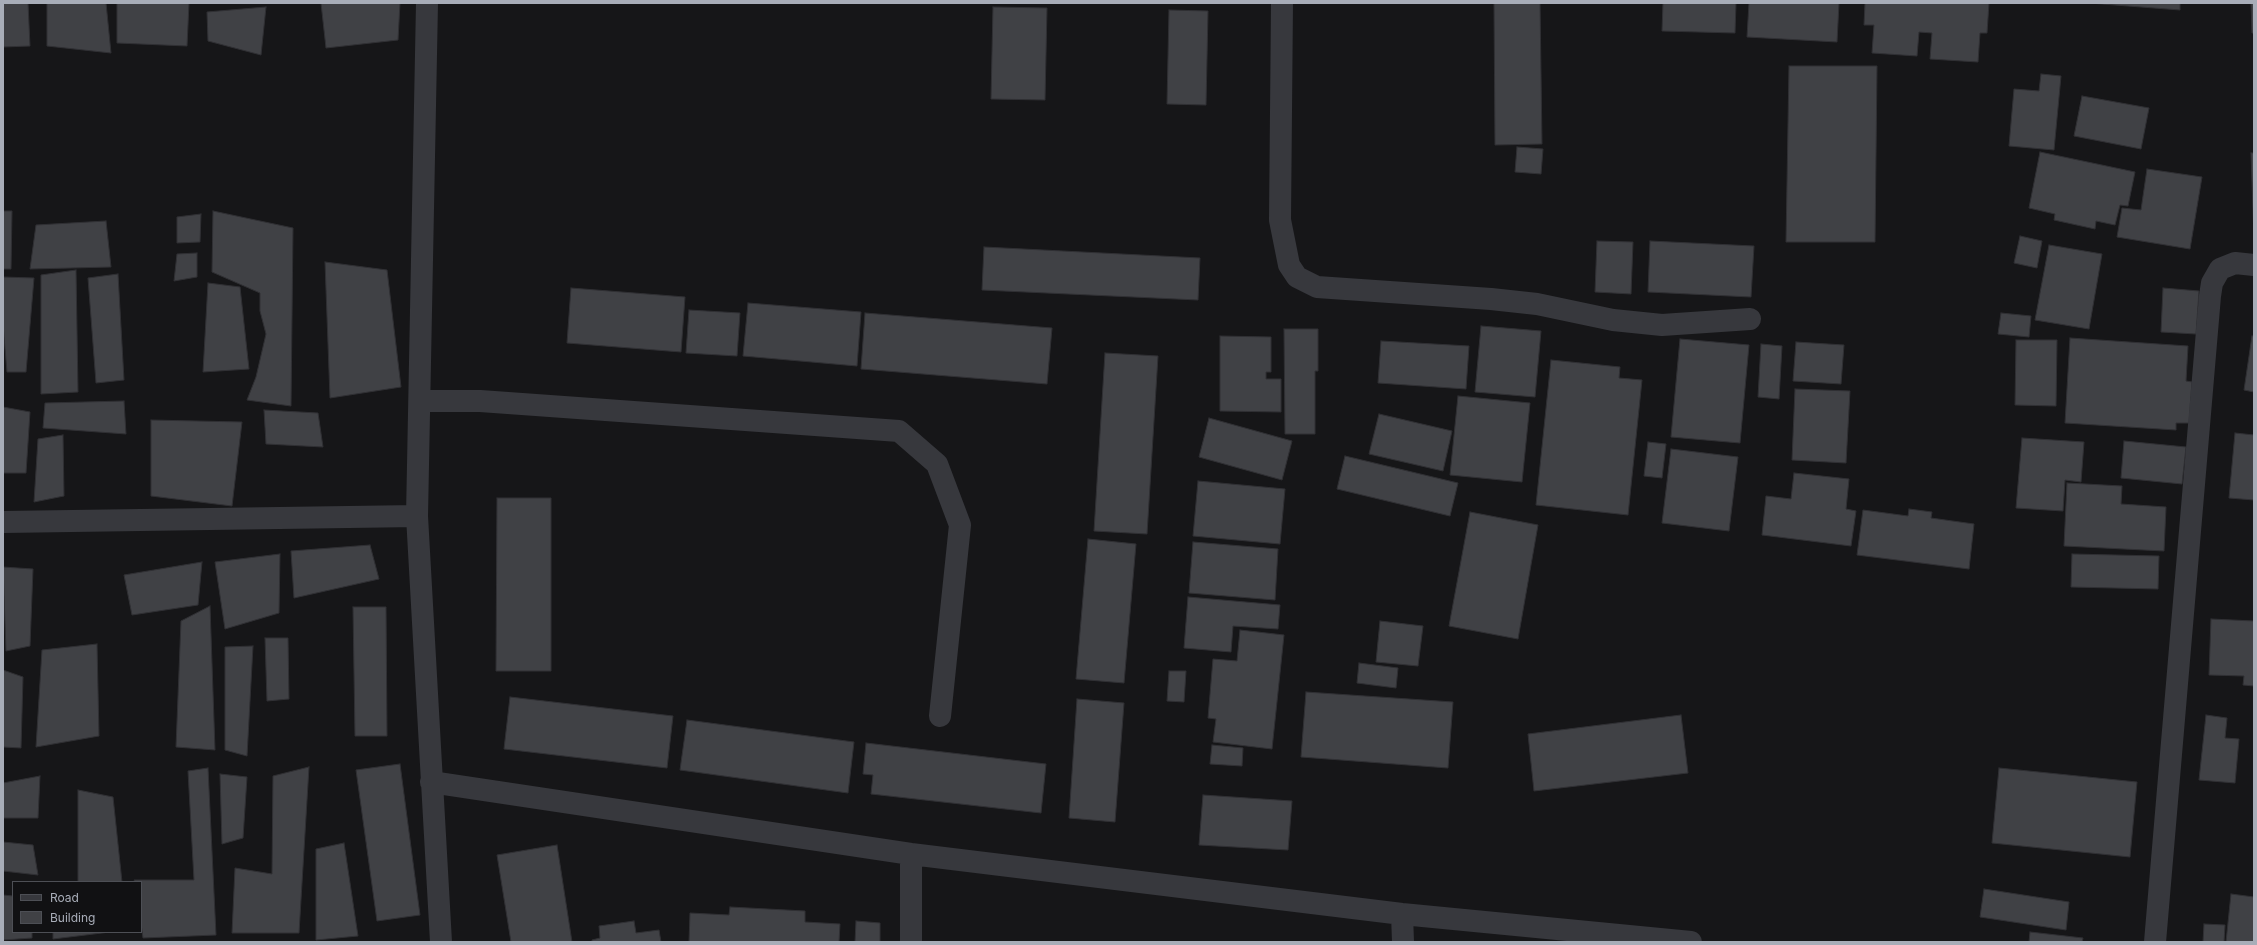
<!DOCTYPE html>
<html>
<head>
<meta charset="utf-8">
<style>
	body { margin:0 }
	#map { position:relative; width:2257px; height:945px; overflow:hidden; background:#161618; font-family:Inter,sans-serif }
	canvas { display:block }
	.frame { position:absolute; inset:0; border:4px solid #a8adb8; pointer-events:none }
	.legend { position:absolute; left:12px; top:881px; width:130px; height:52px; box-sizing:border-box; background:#111113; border:1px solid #4d4f55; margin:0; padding:5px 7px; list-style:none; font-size:12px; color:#a8adb8 }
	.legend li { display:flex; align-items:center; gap:8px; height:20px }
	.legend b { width:20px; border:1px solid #4d4f55 }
</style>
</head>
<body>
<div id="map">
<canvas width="2257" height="945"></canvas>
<div class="frame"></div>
<ul class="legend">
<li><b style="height:5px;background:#37383d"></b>Road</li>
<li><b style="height:11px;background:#404145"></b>Building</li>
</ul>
</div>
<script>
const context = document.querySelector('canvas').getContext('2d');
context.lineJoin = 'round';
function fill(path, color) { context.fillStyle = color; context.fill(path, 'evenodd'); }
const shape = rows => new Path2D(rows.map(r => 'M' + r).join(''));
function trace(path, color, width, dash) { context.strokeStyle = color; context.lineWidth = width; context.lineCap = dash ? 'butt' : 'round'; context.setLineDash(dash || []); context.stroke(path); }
const building = shape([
	[3,3,28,3,30,46,3,47,3,3],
	[47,3,106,3,111,53,47,46,47,3],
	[117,3,189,3,187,46,117,43,117,3],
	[321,3,400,3,398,40,326,48,321,3],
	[1494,3,1540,3,1542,144,1495,145,1494,3],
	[1663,3,1736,3,1735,33,1662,31,1663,3],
	[1749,3,1839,3,1837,42,1747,37,1749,3],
	[1865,3,1989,3,1987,33,1980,33,1978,62,1930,59,1932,33,1919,32,1917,56,1872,53,1874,25,1864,25,1865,3],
	[2089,3,2180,3,2180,10,2089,3],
	[2251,3,2254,3,2254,33,2252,33,2251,3],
	[266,7,261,55,208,41,207,12,266,7],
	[993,7,1047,8,1045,100,991,99,993,7],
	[1169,10,1208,11,1206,105,1167,104,1169,10],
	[1789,66,1877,66,1875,242,1786,242,1789,66],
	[2041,74,2061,76,2054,150,2009,146,2014,89,2039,91,2041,74],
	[2082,96,2149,108,2141,149,2074,136,2082,96],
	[1517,147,1543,149,1541,174,1515,172,1517,147],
	[2040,152,2135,172,2128,206,2120,205,2115,225,2096,221,2095,229,2054,220,2055,214,2029,208,2040,152],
	[2251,153,2254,153,2254,238,2251,153],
	[2147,169,2202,177,2190,249,2117,237,2122,208,2141,210,2147,169],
	[3,211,12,211,11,269,3,269,3,211],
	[213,211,293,228,291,406,247,400,256,377,266,334,260,311,260,293,212,272,213,211],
	[201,214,200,242,177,243,177,217,201,214],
	[106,221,111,267,30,269,36,225,106,221],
	[2020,236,2042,241,2037,268,2014,263,2020,236],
	[1597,241,1633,242,1631,294,1595,292,1597,241],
	[1650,241,1754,246,1751,297,1648,292,1650,241],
	[2049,245,2102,254,2089,329,2035,320,2049,245],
	[984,247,1200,258,1198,300,982,290,984,247],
	[197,253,197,277,174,281,177,254,197,253],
	[325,262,387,270,401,387,330,398,325,262],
	[76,270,78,392,41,394,41,275,76,270],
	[118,274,124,380,96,383,88,278,118,274],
	[3,277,34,278,26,372,7,372,3,325,3,277],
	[208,283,240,287,249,369,203,372,208,283],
	[571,288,685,297,681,352,567,343,571,288],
	[2163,288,2199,291,2196,334,2161,332,2163,288],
	[748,303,861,312,857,366,743,356,748,303],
	[689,310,740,313,737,356,686,353,689,310],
	[865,313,1052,328,1047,384,861,369,865,313],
	[2001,313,2031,316,2029,337,1998,334,2001,313],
	[1481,326,1541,331,1535,397,1475,392,1481,326],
	[1284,329,1318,329,1318,371,1315,371,1315,434,1285,434,1284,329],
	[1220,336,1271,337,1271,372,1266,372,1266,379,1281,379,1281,412,1220,411,1220,336],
	[2252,336,2254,336,2254,392,2244,390,2252,336],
	[2070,338,2188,346,2186,381,2192,382,2189,423,2176,423,2176,430,2065,423,2070,338],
	[1680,339,1749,345,1740,443,1671,437,1680,339],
	[2016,340,2057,340,2056,406,2015,405,2016,340],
	[1381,341,1469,346,1466,389,1378,383,1381,341],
	[1796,342,1844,345,1841,384,1793,381,1796,342],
	[1761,344,1782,346,1779,399,1758,397,1761,344],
	[1105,353,1158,356,1147,534,1094,531,1105,353],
	[1551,360,1620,367,1619,378,1642,380,1628,515,1536,505,1551,360],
	[1795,389,1850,391,1846,463,1792,460,1795,389],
	[1458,396,1530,403,1522,482,1450,475,1458,396],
	[124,401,126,434,43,428,45,403,124,401],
	[3,407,30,412,26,473,3,473,3,407],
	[264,410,318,413,323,447,266,444,264,410],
	[1379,414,1452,431,1443,471,1369,454,1379,414],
	[1209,418,1292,441,1282,480,1199,457,1209,418],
	[151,420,242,422,232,506,151,496,151,420],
	[2235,433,2254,435,2254,500,2229,498,2235,433],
	[63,435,64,496,34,502,38,439,63,435],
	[2022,438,2084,442,2081,482,2065,480,2063,511,2016,508,2022,438],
	[2124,441,2186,447,2182,484,2121,478,2124,441],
	[1648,442,1666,444,1662,478,1644,476,1648,442],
	[1671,449,1738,457,1729,531,1662,523,1671,449],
	[1345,456,1458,483,1450,516,1337,489,1345,456],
	[1794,473,1849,479,1846,509,1856,511,1851,546,1762,535,1766,496,1791,499,1794,473],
	[1198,481,1285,489,1280,544,1193,536,1198,481],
	[2067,483,2122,486,2121,504,2166,507,2164,551,2064,546,2067,483],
	[497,498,551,498,551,671,496,671,497,498],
	[1909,509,1932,512,1931,518,1974,524,1969,569,1857,555,1863,510,1908,516,1909,509],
	[1470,512,1538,525,1518,639,1449,626,1470,512],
	[1088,539,1136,544,1124,683,1076,679,1088,539],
	[1193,542,1278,549,1275,600,1189,593,1193,542],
	[370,545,379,579,294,598,291,551,370,545],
	[280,554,279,613,225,629,215,562,280,554],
	[2072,554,2159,556,2158,589,2071,587,2072,554],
	[202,562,198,605,132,615,124,575,202,562],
	[3,567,33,569,30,646,6,651,3,567],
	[1188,597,1280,605,1278,629,1233,626,1231,652,1184,648,1188,597],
	[210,606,215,750,176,747,181,621,210,606],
	[353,607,386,607,387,736,355,736,353,607],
	[2211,619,2254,621,2254,686,2243,685,2244,676,2209,675,2211,619],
	[1380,621,1423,626,1418,666,1376,662,1380,621],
	[1240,630,1284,635,1272,749,1213,742,1216,719,1208,718,1213,659,1237,661,1240,630],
	[265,638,288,638,289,699,267,701,265,638],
	[97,644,99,736,36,747,42,650,97,644],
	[253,646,247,756,225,750,225,647,253,646],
	[1359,663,1398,668,1396,688,1357,683,1359,663],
	[3,670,23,677,21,748,3,747,3,670],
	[1169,671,1186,671,1184,702,1167,701,1169,671],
	[1306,692,1453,702,1448,768,1301,757,1306,692],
	[510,697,673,716,667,768,504,749,510,697],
	[1077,699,1124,703,1115,822,1069,818,1077,699],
	[1681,715,1688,773,1534,791,1528,734,1681,715],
	[2206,715,2227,718,2225,738,2239,739,2235,783,2199,780,2206,715],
	[687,720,854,742,848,793,680,770,687,720],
	[866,743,1046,764,1041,813,871,794,873,775,863,774,866,743],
	[1212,745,1243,748,1242,766,1210,764,1212,745],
	[400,764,420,915,377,921,356,770,400,764],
	[309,767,299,933,232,933,235,868,272,874,273,776,309,767],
	[208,768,216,935,143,938,141,924,141,882,135,882,134,880,194,880,188,771,208,768],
	[1999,768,2137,782,2130,857,1992,843,1999,768],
	[220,774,247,777,243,838,222,844,220,774],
	[40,776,38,818,3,818,3,783,40,776],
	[78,790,113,797,122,882,78,882,78,790],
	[1203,795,1292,801,1288,850,1199,845,1203,795],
	[3,842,33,845,38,875,3,871,3,842],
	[344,843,358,936,316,940,316,849,344,843],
	[557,845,572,942,511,942,497,855,557,845],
	[1984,889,2069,902,2066,930,1980,917,1984,889],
	[2231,894,2254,897,2254,942,2226,942,2231,894],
	[3,895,13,896,13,932,32,932,32,938,3,940,3,895],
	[730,907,805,911,805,922,840,924,839,942,689,942,690,913,729,915,730,907],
	[634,921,636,933,659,930,661,942,592,942,592,940,600,938,599,926,634,921],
	[856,921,880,923,880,942,855,942,856,921],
	[2204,924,2225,925,2224,942,2203,942,2204,924],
	[53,932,110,932,53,939,53,932],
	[2030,932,2083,938,2082,942,2029,942,2030,932]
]);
fill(building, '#404145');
trace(building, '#303034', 1);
trace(shape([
	[427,3,417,516,441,942],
	[1282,3,1280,220,1289,265,1297,277,1317,287,1491,299,1537,304,1613,320,1662,325,1750,319],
	[420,401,480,401,899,431,937,464,960,525,940,716],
	[3,522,417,516],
	[431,782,911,854,1402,914,1691,942],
	[911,854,911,942],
	[1402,914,1403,942],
	[2155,942,2210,296,2212,283,2220,269,2235,263,2254,265]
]), '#37383d', 22);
</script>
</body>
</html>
